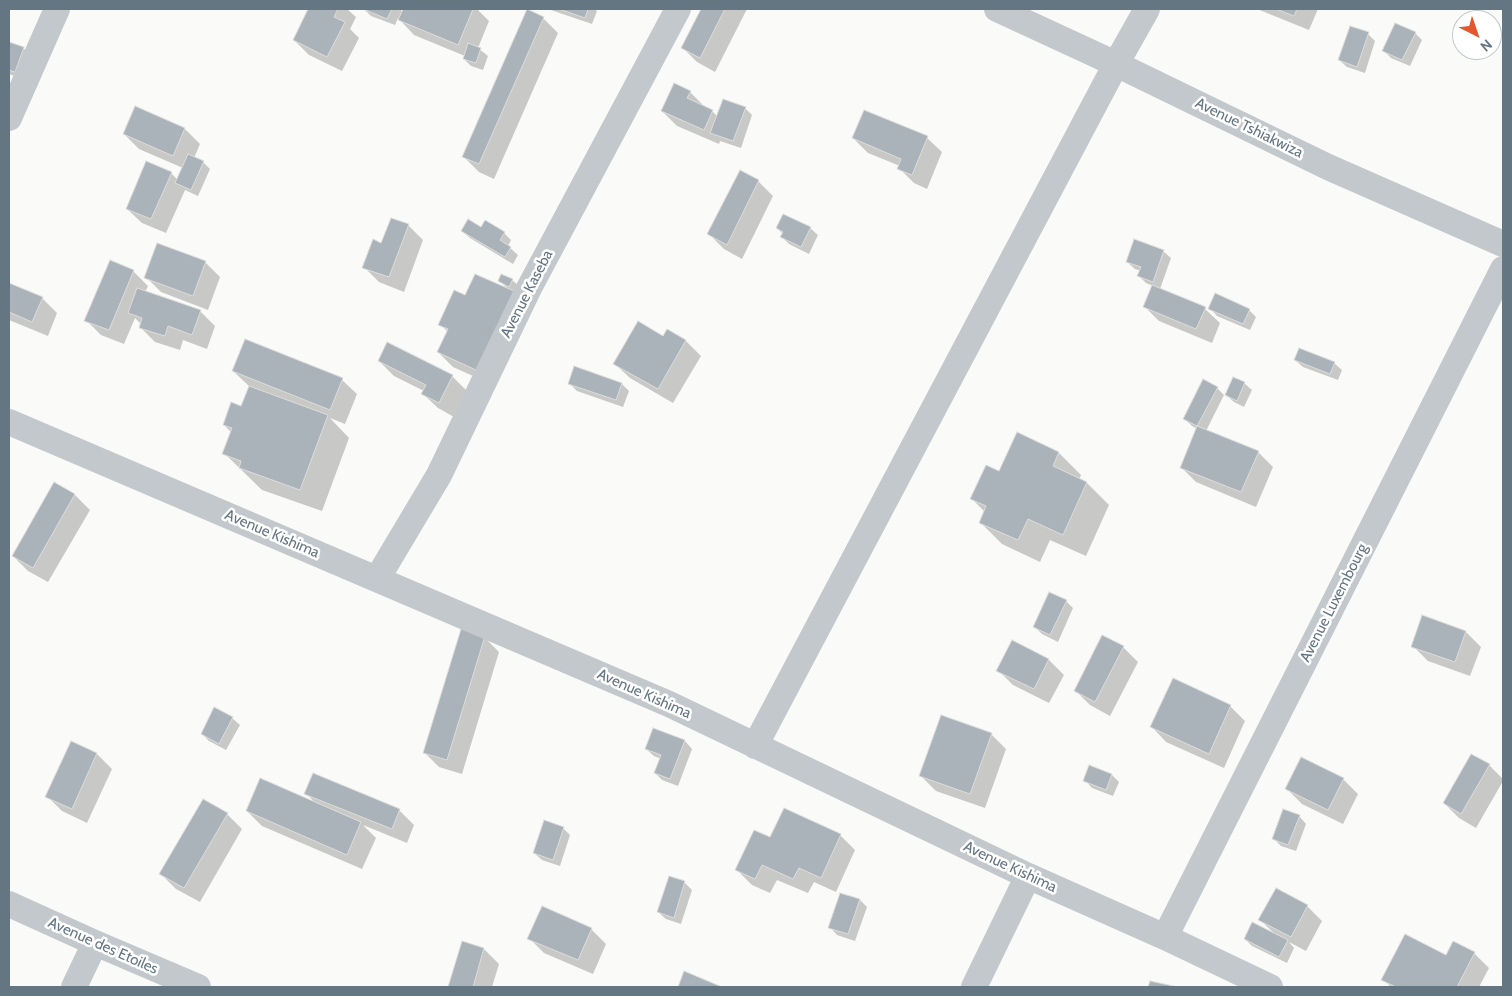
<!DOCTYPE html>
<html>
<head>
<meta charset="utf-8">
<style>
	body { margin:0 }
	#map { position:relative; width:1512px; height:996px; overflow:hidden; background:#fafaf8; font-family:Cabin,sans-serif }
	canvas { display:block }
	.frame { position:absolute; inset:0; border:10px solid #657683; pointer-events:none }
	.north { position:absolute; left:1452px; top:10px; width:50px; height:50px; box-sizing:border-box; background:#fff; border:1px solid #c1c8cd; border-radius:50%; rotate:139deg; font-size:14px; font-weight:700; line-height:20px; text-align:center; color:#657683 }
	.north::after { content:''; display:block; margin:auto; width:18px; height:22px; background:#e4572e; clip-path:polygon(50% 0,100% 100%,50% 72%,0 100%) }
</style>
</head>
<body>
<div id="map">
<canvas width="1512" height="996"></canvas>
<div class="frame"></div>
<div class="north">N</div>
</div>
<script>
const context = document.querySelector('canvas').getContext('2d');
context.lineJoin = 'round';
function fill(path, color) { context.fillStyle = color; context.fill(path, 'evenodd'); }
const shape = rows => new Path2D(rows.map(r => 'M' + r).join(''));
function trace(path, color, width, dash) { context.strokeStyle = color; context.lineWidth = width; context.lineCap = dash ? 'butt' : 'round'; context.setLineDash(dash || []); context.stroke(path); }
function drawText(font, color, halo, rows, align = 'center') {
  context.font = font + ' Cabin,sans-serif'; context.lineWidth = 5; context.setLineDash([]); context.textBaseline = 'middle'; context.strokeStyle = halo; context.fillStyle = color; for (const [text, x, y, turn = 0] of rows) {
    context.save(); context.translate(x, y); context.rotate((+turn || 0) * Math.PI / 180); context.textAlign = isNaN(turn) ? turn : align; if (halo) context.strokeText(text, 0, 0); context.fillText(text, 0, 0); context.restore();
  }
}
fill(shape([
	[309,9,347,9,356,17,350,29,359,38,342,71,309,55,294,40],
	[364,9,402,9,401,11,403,12,404,9,477,9,489,21,478,48,488,56,483,70,471,66,464,59,465,56,414,35,398,18,395,25,371,16],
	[548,9,594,9,597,11,592,24],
	[702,9,747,9,715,72,697,62,682,47],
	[1257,9,1318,9,1309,30],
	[543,18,558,33,494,179,479,172,464,157],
	[1415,33,1422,40,1410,66,1391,58,1383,50],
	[1368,34,1375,41,1365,73,1347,67,1339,60],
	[9,43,23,48,31,55,22,79,9,74],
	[690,92,705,107,712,111,718,117,745,108,752,115,741,148,720,141,719,144,677,126,662,111],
	[136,108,185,129,200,144,194,158,203,162,210,169,198,196,185,190,166,233,142,223,127,209,171,173,178,180,183,168,139,149,124,134],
	[853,138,927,138,942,152,927,189,914,183,899,168,900,166,868,153],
	[758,181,773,196,742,259,724,249,709,234],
	[408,225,423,240,404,292,379,282,364,267,382,244],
	[777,228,810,228,818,235,809,254,789,244,782,237,783,234],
	[482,229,504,233,511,240,508,246,518,255,513,264,470,238,462,231],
	[1163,251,1171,258,1160,289,1205,309,1220,323,1212,343,1159,321,1144,306,1153,286,1146,283,1139,276,1141,271,1135,269,1127,262],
	[205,262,220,277,208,310,161,292,146,277],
	[133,271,148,286,145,292,200,311,215,326,207,349,183,340,180,350,155,342,140,327,141,324,135,318,124,344,101,335,86,320],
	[512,280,520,287,493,385,453,367,438,352,448,332,440,324,466,296,509,290,500,281],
	[9,284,42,298,57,313,48,336,9,320],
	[1210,308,1249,310,1256,317,1250,330,1217,316],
	[668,331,686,341,701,356,673,403,630,378,615,364,663,338],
	[1295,360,1334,363,1342,370,1338,380,1303,367],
	[379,361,452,376,467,391,454,417,438,408,423,394,424,391,394,376],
	[233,371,342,380,357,394,345,424,330,418,349,438,322,511,262,490,224,453,231,432,224,425,242,408,250,387],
	[569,383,622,384,629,391,623,407,577,391],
	[1244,383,1252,390,1244,407,1234,402,1226,395],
	[1217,388,1224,395,1206,431,1258,452,1273,467,1256,507,1196,482,1181,467,1198,429,1192,426,1185,419],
	[1018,434,1059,453,1081,475,1079,480,1087,483,1109,505,1086,556,1050,540,1040,562,1002,544,980,522,985,512,972,499,1000,473],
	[54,483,75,495,90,510,48,582,28,571,13,556],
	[1066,601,1073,608,1058,642,1042,634,1035,627],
	[1466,632,1481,647,1470,676,1428,661,1413,646],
	[484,637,499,652,462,774,439,767,424,752],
	[1123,647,1138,662,1110,716,1090,705,1075,690],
	[1049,660,1064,675,1049,703,1013,685,998,670],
	[1230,706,1245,721,1224,768,1166,742,1152,727],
	[232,718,240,725,226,750,209,741,202,734],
	[654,730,685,741,692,749,678,786,662,780,655,773,661,759,654,756,646,749],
	[991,734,1006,749,985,808,936,791,921,776],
	[71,743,97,754,112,769,87,823,62,811,47,796],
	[1489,765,1503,779,1503,781,1476,828,1459,818,1444,803],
	[1112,775,1119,782,1113,796,1092,788,1085,780],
	[1343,779,1358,794,1343,824,1302,804,1287,789],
	[306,793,399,810,414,825,407,843,363,825,376,838,362,869,262,826,247,811,316,804],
	[204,800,227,814,242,829,200,902,176,889,161,874],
	[1299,816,1306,824,1296,851,1281,846,1273,838],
	[563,828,570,835,560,866,542,860,534,853],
	[840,835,855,850,836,892,814,882,808,893,777,880,770,893,752,885,737,870,770,839],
	[670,878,685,883,692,890,681,924,666,919,658,912],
	[841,894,860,900,867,907,855,941,837,935,830,927],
	[1307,906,1322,921,1306,951,1289,942,1294,948,1287,963,1252,946,1245,939,1275,934,1260,920],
	[591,929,606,944,593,974,544,953,529,938],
	[463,943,484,949,499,964,492,987,450,987],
	[1474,953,1489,968,1479,987,1391,987,1383,979,1447,957]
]), '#0003');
const building = shape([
	[308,9,338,9,334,17,345,22,327,57,293,40,308,9],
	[363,9,392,9,387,19,363,9],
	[403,9,473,9,458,45,398,20,403,9],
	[527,9,544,17,479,164,462,157,527,9],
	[559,9,588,9,585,18,559,9],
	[701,9,725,9,700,58,681,48,701,9],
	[1276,9,1297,9,1294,16,1276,9],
	[1395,23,1416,32,1402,60,1382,51,1395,23],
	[1350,26,1369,32,1357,67,1338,60,1350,26],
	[9,42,24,47,15,72,9,70,9,42],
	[468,43,481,48,476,63,463,59,468,43],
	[674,83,691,91,687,98,713,110,704,130,661,111,674,83],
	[723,99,746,107,733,141,710,133,723,99],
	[135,106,185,128,173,156,123,134,135,106],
	[864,110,928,136,912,175,897,169,901,159,852,138,864,110],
	[188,154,204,161,191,190,175,183,188,154],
	[146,161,172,172,151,219,126,209,146,161],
	[740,170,759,180,727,245,707,234,740,170],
	[783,214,811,227,801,247,780,237,783,232,776,228,783,214],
	[391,218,409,224,389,277,362,268,373,239,381,243,391,218],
	[468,219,481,227,485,220,505,232,500,240,511,247,505,257,461,231,468,219],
	[1134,239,1164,250,1153,282,1137,276,1141,267,1126,262,1134,239],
	[157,243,206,261,193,296,144,278,157,243],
	[110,260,134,270,109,330,84,321,110,260],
	[475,274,514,291,478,371,437,352,448,329,438,325,454,290,465,295,475,274],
	[501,274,513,279,509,287,498,281,501,274],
	[9,283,43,297,32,322,9,312,9,283],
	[1152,285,1206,307,1196,329,1143,307,1152,285],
	[137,288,201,310,192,335,168,326,165,336,139,328,142,318,128,313,137,288],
	[1215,293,1250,309,1243,324,1208,309,1215,293],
	[638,321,663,336,667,329,686,340,658,389,613,364,638,321],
	[245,339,343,378,330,410,232,371,245,339],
	[387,342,453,375,439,403,421,394,426,385,378,361,387,342],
	[1299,348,1335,362,1330,374,1294,360,1299,348],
	[574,366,622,383,616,400,568,384,574,366],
	[1233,377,1245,382,1237,401,1225,395,1233,377],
	[1203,379,1218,387,1197,426,1183,419,1203,379],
	[249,386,328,415,300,490,239,468,241,461,222,454,232,428,223,425,231,402,241,406,249,386],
	[1197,426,1259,451,1241,492,1180,468,1197,426],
	[1017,432,1059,452,1053,466,1087,482,1063,535,1028,519,1018,540,979,523,986,506,970,499,986,465,999,471,1017,432],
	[54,482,75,494,33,568,12,556,54,482],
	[1049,592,1067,600,1050,635,1033,627,1049,592],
	[1422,615,1466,631,1455,662,1411,647,1422,615],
	[461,629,485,636,447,760,423,753,461,629],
	[1102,635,1124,646,1095,702,1074,691,1102,635],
	[1012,640,1049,659,1034,689,996,671,1012,640],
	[1173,678,1231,705,1209,754,1150,727,1173,678],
	[214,707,233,717,219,744,201,734,214,707],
	[941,715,992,733,970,794,919,776,941,715],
	[653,728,685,740,670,779,654,773,661,755,645,749,653,728],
	[71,741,97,753,72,809,45,797,71,741],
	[1471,754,1490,764,1461,814,1443,803,1471,754],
	[1301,757,1344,778,1328,810,1285,789,1301,757],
	[1089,765,1112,774,1106,790,1083,781,1089,765],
	[313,773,400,809,392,829,304,794,313,773],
	[260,778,361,822,347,855,246,811,260,778],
	[203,799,228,813,184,888,159,874,203,799],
	[784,808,841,834,821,878,799,868,793,879,762,865,755,879,735,870,754,830,770,837,784,808],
	[1283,809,1300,815,1288,845,1272,839,1283,809],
	[544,820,564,827,553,860,533,853,544,820],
	[669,876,685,881,674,918,657,912,669,876],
	[1276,888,1308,905,1291,937,1258,920,1276,888],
	[840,893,860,899,848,934,828,928,840,893],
	[542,906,592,928,578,960,527,939,542,906],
	[1252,922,1288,940,1279,957,1244,939,1252,922],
	[1405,934,1446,955,1453,941,1475,952,1457,987,1396,987,1381,980,1405,934],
	[462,941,484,948,473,987,448,987,462,941],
	[684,971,722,987,678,987,684,971],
	[1150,981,1178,987,1148,987,1150,981]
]);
fill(building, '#aab3b9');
trace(building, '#dcdcda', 1);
trace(shape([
	[997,9,1116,64,1328,167,1503,244],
	[9,118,57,9],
	[9,422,669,704,1028,876,1165,937,1270,987],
	[377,579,439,475,528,290,678,9],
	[755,746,1116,64,1147,9],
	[9,904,95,943,198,987],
	[1165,937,1503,269],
	[74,987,95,943],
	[974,987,1028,876]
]), '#c3c8cc', 26);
drawText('15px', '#657683', '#fff', [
	["Avenue Tshiakwiza",1249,128,26],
	["Avenue Kaseba",527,294,-63],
	["Avenue Kishima",272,534,23],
	["Avenue Luxembourg",1334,603,-63],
	["Avenue Kishima",644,694,24],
	["Avenue Kishima",1010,867,25],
	["Avenue des Etoiles",103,946,24]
]);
</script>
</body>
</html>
